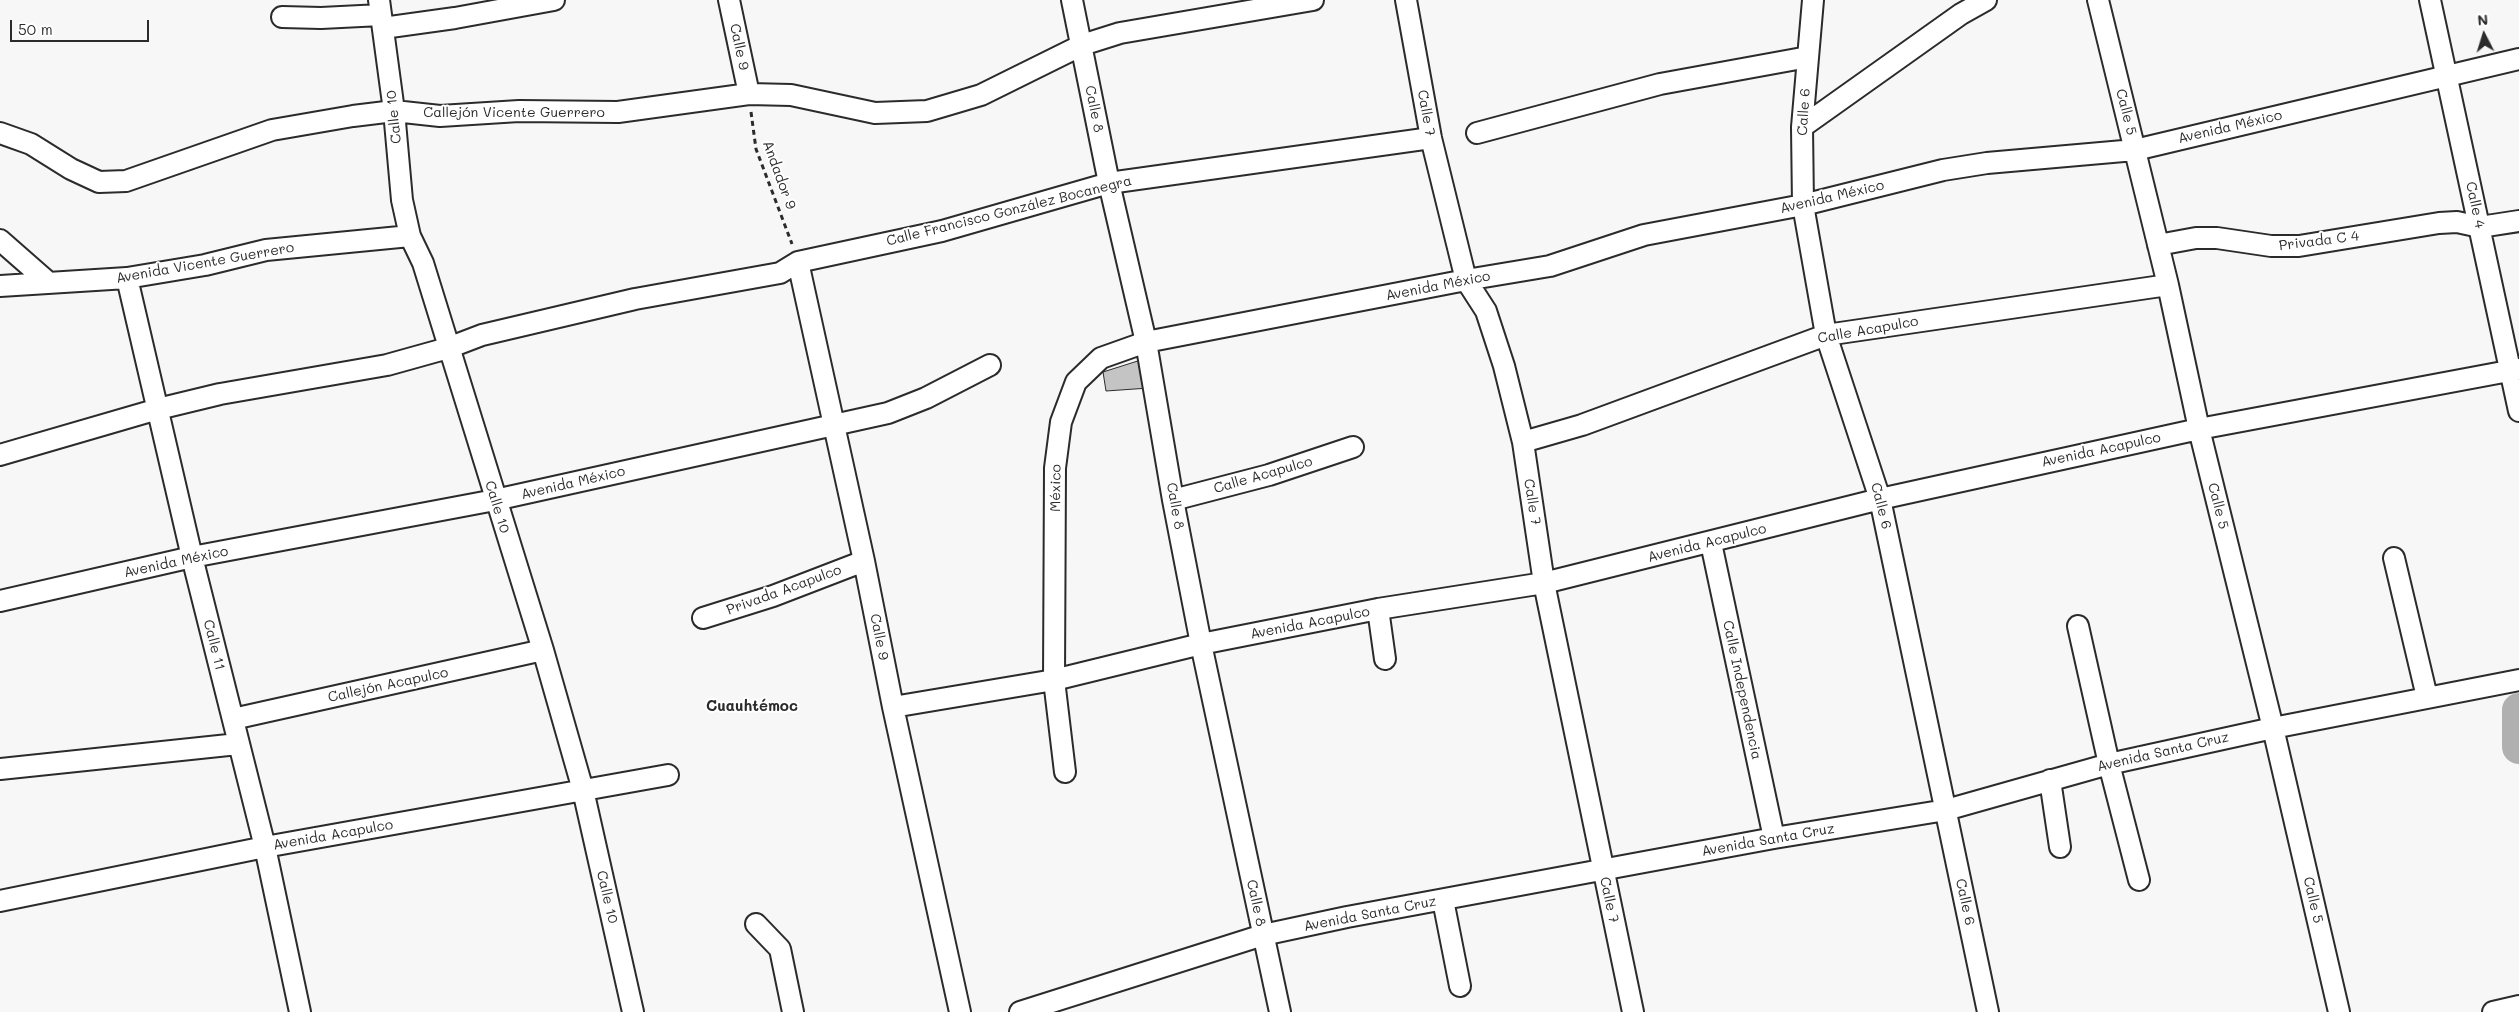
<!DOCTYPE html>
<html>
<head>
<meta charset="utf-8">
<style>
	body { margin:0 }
	#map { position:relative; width:2519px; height:1012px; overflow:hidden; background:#f7f7f7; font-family:Mali,sans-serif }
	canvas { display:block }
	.north { position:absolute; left:2459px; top:10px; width:50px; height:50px; -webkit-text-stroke:4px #fff; paint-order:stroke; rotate:355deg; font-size:14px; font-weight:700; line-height:20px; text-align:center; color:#2b2b2b }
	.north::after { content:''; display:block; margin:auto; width:18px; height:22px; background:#2b2b2b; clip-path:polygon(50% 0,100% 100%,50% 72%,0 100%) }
	.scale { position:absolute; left:10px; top:20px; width:139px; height:22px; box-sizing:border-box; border:2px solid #2b2b2b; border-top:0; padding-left:6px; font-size:15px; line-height:18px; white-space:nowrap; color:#2b2b2b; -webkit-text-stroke:4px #fff; paint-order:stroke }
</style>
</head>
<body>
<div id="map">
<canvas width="2519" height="1012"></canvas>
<div class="north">N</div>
<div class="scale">50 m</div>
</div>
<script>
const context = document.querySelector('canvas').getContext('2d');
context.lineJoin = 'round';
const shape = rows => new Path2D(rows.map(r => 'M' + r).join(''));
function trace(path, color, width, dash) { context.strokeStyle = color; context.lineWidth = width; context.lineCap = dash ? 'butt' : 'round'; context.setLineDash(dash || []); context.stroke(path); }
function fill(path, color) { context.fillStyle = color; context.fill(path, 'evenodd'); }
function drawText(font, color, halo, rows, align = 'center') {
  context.font = font + ' Mali,sans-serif'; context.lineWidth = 4; context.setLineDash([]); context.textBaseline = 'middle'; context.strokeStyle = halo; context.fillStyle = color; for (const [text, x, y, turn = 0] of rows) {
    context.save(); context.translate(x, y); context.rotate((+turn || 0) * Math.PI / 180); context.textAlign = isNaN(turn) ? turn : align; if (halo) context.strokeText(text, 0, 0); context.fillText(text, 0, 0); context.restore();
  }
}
trace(shape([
	[2519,710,2519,747]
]), '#b0b0b0', 34);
const building = shape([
	[1144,359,1149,388,1106,391,1103,372,1144,359]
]);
fill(building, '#c4c4c4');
trace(building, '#2b2b2b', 1);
const minor = shape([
	[379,0,394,111,402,200,410,236,423,263,543,650,583,790,633,1012],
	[729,0,749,94],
	[1072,0,1109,183,1146,342,1173,500,1201,644,1280,1012],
	[1406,0,1431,138,1466,280,1486,311,1504,366,1523,442,1544,583,1633,1012],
	[1813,0,1802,127,1803,205,1826,335,1880,499,1988,1012],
	[2098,0,2168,285,2199,429,2273,728,2339,1012],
	[2430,0,2519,411],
	[282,17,321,18,381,15],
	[383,28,455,18,554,0],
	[1802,127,1961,14,1986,0],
	[0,133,31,144,71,169,99,182,126,181,272,130,353,116,394,111,440,116,519,111,618,112,749,94,791,95,875,113,927,111,981,95,1082,45,1120,33,1313,0],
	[1477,133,1660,84,1808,57],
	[0,240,49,283],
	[2158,245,2196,238,2217,238,2271,246,2299,246,2439,223,2457,222,2480,227,2519,221],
	[798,262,864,561,893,707,960,1012],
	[127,278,192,557,265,847,300,1012],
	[0,286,127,278,205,265,266,250,410,236],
	[1523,442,1582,425,1826,335,2168,285],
	[0,455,158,409,220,394,387,365,448,348,482,335,635,299,780,273,798,262,942,231,1109,183,1431,138],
	[1173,500,1269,475,1353,447],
	[1711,543,1774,838],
	[2394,558,2427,697],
	[0,601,192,557,495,500,888,413,926,398,990,365],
	[1378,609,1385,659],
	[703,618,773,596,864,561],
	[2078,626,2109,764,2139,880],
	[893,707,1054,680,1201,644,1378,609,1544,583,1880,499,2199,429,2519,369],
	[233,719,543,650],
	[0,769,238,744],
	[1065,772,1054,680,1055,468,1061,422,1076,382,1101,358,1146,342,1466,280,1550,266,1644,235,1803,205,1943,170,1987,163,2135,150,2519,59],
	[2050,780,2060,847],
	[1443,900,1460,986],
	[0,901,265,847,668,775],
	[756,924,780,949,793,1012],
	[1020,1012,1263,935,1347,917,1774,838,1946,810,2109,764,2273,728,2519,680],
	[2493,1012,2519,1006]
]);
trace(minor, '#2b2b2b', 24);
trace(shape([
	[751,112,756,149,792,244]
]), '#2b2b2b', 3, [5, 4]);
trace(minor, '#fff', 20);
drawText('14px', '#2b2b2b', '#fff', [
	["Calle 9",739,47,78],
	["Calle 8",1094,109,79],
	["Calle 6",1804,112,-86],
	["Calle 5",2126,112,76],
	["Callejón Vicente Guerrero",514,113],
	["Calle 7",1426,113,80],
	["Calle 10",394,117,-96],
	["Avenida México",2230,127,-13],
	["Andador 9",779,175,70],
	["Avenida México",1832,197,-13],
	["Calle 4",2475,205,78],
	["Calle Francisco González Bocanegra",1009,211,-14],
	["Privada C 4",2319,241,-7],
	["Avenida Vicente Guerrero",205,263,-10],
	["Avenida México",1438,286,-11],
	["Calle Acapulco",1868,330,-10],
	["Avenida Acapulco",2101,450,-12],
	["Calle Acapulco",1263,475,-16],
	["Avenida México",573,483,-13],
	["México",1056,488,-89],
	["Calle 7",1532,502,81],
	["Calle 8",1175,506,80],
	["Calle 6",1881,506,76],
	["Calle 5",2218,506,76],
	["Calle 10",497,507,73],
	["Avenida Acapulco",1707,543,-14],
	["Avenida México",176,562,-12],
	["Privada Acapulco",784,590,-20],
	["Avenida Acapulco",1310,623,-11],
	["Calle 9",879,637,79],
	["Calle 11",214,645,76],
	["Callejón Acapulco",388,685,-12],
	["Calle Independencia",1742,690,78],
	["Avenida Santa Cruz",2163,752,-13],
	["Avenida Acapulco",333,835,-10],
	["Avenida Santa Cruz",1768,840,-10],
	["Calle 10",607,897,77],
	["Calle 7",1609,900,78],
	["Calle 5",2313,900,77],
	["Calle 6",1965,902,78],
	["Calle 8",1256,903,78],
	["Avenida Santa Cruz",1370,914,-11]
]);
drawText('bold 15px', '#2b2b2b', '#fff', [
	["Cuauhtémoc",752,706]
]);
</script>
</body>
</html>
